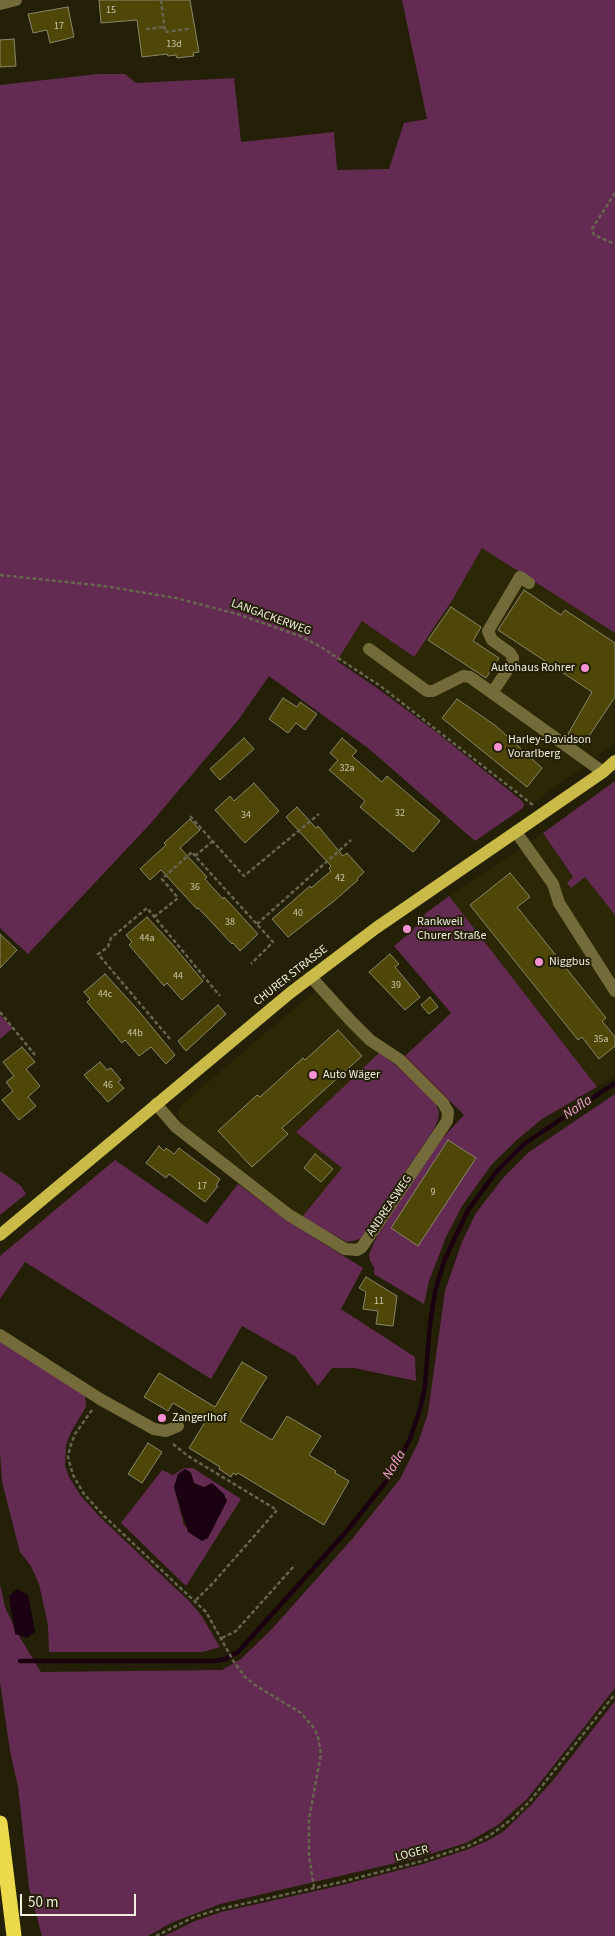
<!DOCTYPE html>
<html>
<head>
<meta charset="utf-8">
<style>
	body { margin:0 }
	#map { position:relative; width:615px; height:1936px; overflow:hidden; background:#232007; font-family:"Source Sans 3",sans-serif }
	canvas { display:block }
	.scale { position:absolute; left:20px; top:1894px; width:116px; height:22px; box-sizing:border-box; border:2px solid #f0eedf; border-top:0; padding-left:6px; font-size:15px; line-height:18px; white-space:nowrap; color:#f0eedf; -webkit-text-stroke:4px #232007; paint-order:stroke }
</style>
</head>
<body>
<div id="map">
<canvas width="615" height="1936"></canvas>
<div class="scale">50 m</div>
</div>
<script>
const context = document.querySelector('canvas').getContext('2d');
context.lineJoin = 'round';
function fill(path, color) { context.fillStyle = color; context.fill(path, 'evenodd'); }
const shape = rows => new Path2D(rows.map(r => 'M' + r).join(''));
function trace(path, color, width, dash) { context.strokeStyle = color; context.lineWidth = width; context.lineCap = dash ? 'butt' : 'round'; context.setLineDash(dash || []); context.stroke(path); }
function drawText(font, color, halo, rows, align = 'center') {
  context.font = font + ' "Source Sans 3",sans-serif'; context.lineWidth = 4; context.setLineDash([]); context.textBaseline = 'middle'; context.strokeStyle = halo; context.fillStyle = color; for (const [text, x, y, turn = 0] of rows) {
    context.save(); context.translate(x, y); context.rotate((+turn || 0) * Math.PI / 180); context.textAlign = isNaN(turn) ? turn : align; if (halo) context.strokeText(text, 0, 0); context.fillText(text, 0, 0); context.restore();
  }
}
fill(shape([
	[482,548,615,633,615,742,577,772,532,803,437,728,379,685,339,658,362,621,413,657,453,599],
	[543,833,573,878,570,888,585,877,615,915,615,1076,597,1087,449,896],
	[320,987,384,1049,296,1131,342,1168,302,1217,182,1125,178,1113,182,1104]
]), '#2c2806');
fill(shape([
	[402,0,615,0,615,633,482,548,453,599,414,657,362,621,337,661,377,688,435,731,521,800,524,804,523,808,475,841,368,748,269,676,239,719,151,823,28,954,0,928,0,85,98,74,125,74,136,83,234,78,241,142,334,132,337,170,389,169,404,123,427,119],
	[615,781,615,915,585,877,571,888,567,883,573,877,543,833],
	[449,896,597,1087,542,1119,519,1138,492,1164,462,1206,446,1237,429,1281,424,1304,374,1274,374,1267,370,1261,369,1254,378,1234,438,1143,464,1115,405,1056,451,1013,394,946,412,931,426,913],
	[0,1015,13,1028,0,1039],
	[379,1053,397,1066,436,1104,439,1112,438,1120,434,1129,361,1238,357,1240,347,1242,302,1217,342,1168,296,1132],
	[615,1094,615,1688,527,1799,498,1825,466,1843,421,1857,220,1904,171,1923,148,1936,42,1936,29,1888,18,1787,10,1751,0,1682,0,1584,5,1607,16,1631,41,1672,222,1670,241,1659,271,1630,353,1538,400,1479,418,1443,428,1413,445,1291,462,1242,476,1213,503,1178,529,1152],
	[115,1160,207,1224,238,1184,286,1220,363,1268,341,1309,415,1357,416,1381,354,1368,332,1368,318,1386,295,1356,242,1326,211,1379,25,1262,0,1299,0,1256],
	[0,1171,21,1186,26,1194,0,1215],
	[0,1340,85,1396,86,1407,71,1432,66,1445,65,1466,69,1477,81,1496,101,1518,188,1600,201,1615,220,1647,203,1652,49,1652,48,1625,39,1584,31,1566,20,1552,2,1482,0,1452],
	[184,1468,193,1468,241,1499,186,1586,121,1523,162,1470,173,1475],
	[185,1469,191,1473,194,1483,227,1501,202,1541,184,1525,174,1487,178,1474],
	[615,1701,615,1936,164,1936,195,1921,221,1912,338,1886,423,1864,469,1849,491,1839,504,1831,532,1804,554,1779]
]), '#642b52');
fill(shape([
	[185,1469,191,1473,194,1483,204,1487,212,1483,224,1494,227,1501,208,1538,202,1541,188,1532,174,1487,178,1474],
	[17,1589,28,1595,35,1632,27,1638,15,1634,9,1596]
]), '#1a0011');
trace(shape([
	[20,1661,215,1661,225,1659,238,1652,346,1532,392,1474,410,1439,420,1409,425,1386,430,1324,435,1292,444,1261,468,1210,497,1171,524,1144,615,1083]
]), '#1a0011', 4.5);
const building = shape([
	[99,0,190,0,199,52,193,53,194,56,177,58,176,55,168,56,167,54,142,57,137,20,101,23,99,0],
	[68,7,74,37,50,43,47,30,33,33,28,14,68,7],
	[14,39,16,66,0,67,0,40,14,39],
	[524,590,561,615,565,610,615,643,615,697,583,745,568,734,592,692,498,630,524,590],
	[451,607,481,627,473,641,499,658,486,678,428,640,451,607],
	[283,698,297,707,300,702,317,714,305,730,296,723,288,733,269,719,283,698],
	[457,699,496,726,542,768,527,787,442,718,457,699],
	[244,738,254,749,220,780,210,769,244,738],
	[342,738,357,751,352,756,382,782,387,776,440,821,413,852,360,807,365,801,329,770,338,760,330,753,342,738],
	[254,783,279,811,245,843,215,810,230,796,234,801,254,783],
	[297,807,316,828,318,826,343,856,347,853,364,872,357,879,358,880,334,901,288,937,272,919,310,886,311,888,331,871,329,868,331,866,286,817,297,807],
	[190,819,200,830,180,848,207,877,205,879,223,899,224,897,258,934,240,951,233,943,232,944,205,915,198,908,197,909,161,870,150,880,140,869,166,845,164,843,190,819],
	[510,873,530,897,517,907,606,1018,602,1021,615,1037,615,1046,599,1059,582,1037,578,1040,470,905,510,873],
	[147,917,172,944,203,981,182,1000,167,983,164,986,129,945,132,942,126,935,147,917],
	[0,934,17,950,0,968,0,934],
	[390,954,399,964,395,967,420,997,405,1010,369,972,390,954],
	[105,974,137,1009,175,1055,166,1064,151,1047,139,1056,125,1040,122,1043,87,1002,90,999,84,992,105,974],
	[430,997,438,1007,429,1014,421,1005,430,997],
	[218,1005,226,1014,186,1051,178,1041,218,1005],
	[338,1030,362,1056,282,1128,288,1134,252,1167,218,1131,257,1095,260,1097,303,1058,305,1060,338,1030],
	[22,1047,35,1062,26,1069,40,1086,28,1097,36,1106,19,1120,2,1100,13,1091,6,1082,14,1076,3,1062,22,1047],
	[100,1062,107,1070,111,1068,121,1080,118,1082,124,1088,108,1102,84,1075,100,1062],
	[448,1140,476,1158,418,1246,391,1228,448,1140],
	[159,1146,164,1151,166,1148,174,1154,179,1148,220,1179,216,1185,218,1186,205,1202,169,1174,166,1178,146,1163,159,1146],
	[315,1154,333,1169,321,1182,304,1168,315,1154],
	[366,1277,397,1296,393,1326,376,1324,378,1311,363,1309,366,1292,359,1288,366,1277],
	[242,1362,267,1377,240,1421,272,1440,287,1416,321,1436,309,1455,336,1471,335,1473,349,1481,324,1525,238,1473,236,1475,233,1473,231,1477,219,1469,220,1467,189,1448,205,1422,173,1403,168,1411,144,1397,159,1373,215,1407,242,1362],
	[148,1443,162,1452,142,1483,128,1474,148,1443]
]);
fill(building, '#4f4708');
trace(building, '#89866a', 1);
trace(shape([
	[161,0,165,32,188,29,188,31],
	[147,30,147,29,164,27],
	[615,193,592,229,594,235,615,244],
	[0,575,104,586,176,598,237,614,300,636,321,647,379,685,533,805],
	[190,816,244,876,319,814],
	[213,841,195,856,273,942,251,964],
	[154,917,178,898,162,879,192,852,195,856],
	[257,924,351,840],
	[0,1012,35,1055],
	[170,1039,98,954,108,947,111,938,147,908,220,996],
	[92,1410,75,1434,70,1447,68,1457,73,1475,84,1494,104,1516,206,1612,234,1662,245,1677,255,1685,301,1713,314,1728,318,1737,321,1754,309,1819,309,1856,314,1887],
	[173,1444,188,1456,277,1510,213,1583,195,1601],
	[222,1638,236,1631,295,1565],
	[156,1936,194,1917,220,1909,337,1883,422,1861,468,1846,489,1836,512,1819,530,1801,615,1694]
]), '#68654f', 2.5, [4, 2.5]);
trace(shape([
	[0,4,16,0],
	[369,649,427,691,433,691,463,676,470,677,603,772],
	[492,693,512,663,513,658,510,653,492,640,488,631,520,577,529,583],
	[516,832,553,884,559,903,615,991],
	[156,1104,176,1127,289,1215,345,1249,357,1250,362,1247,447,1121,448,1112,443,1103,400,1060,370,1040,350,1020,311,977],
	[0,1335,100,1399,154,1429,166,1431,178,1426]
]), '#736c3a', 12);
trace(shape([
	[0,1235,290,993,376,928,603,772,615,761]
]), '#cabb49', 12);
trace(shape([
	[0,1823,14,1936]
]), '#edda4c', 15);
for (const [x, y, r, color] of [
	[585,668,5,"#f591d2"],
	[498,747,5,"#f591d2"],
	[407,929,5,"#f591d2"],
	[539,962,5,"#f591d2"],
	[313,1075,5,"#f591d2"],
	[162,1418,5,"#f591d2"]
]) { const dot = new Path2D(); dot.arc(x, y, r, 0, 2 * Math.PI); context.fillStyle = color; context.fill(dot); trace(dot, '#232007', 2); }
drawText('10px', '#c8c4a9', null, [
	["15",111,11],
	["17",59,27],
	["13d",174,45],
	["32a",347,769],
	["32",400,814],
	["34",246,816],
	["42",340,879],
	["36",195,888],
	["40",298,914],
	["38",230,923],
	["44a",147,939],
	["44",178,977],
	["39",396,986],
	["44c",105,995],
	["44b",135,1034],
	["35a",601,1040],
	["46",108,1086],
	["17",202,1187],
	["9",433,1193],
	["11",379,1302]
]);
drawText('12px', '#f0eedf', '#232007', [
	["LANGACKERWEG",271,618,20],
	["CHURER STRASSE",291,976,-38],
	["ANDREASWEG",390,1206,-56],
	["LOGER",412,1854,-15]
]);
drawText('12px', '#f0eedf', '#232007', [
	["Autohaus Rohrer",575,668,"right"],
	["Harley-Davidson",508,740],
	["Vorarlberg",508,754],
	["Rankweil",417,922],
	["Churer Straße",417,936],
	["Niggbus",549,962],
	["Auto Wäger",323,1075],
	["Zangerlhof",172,1418]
], 'left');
drawText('italic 14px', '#f89ed7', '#232007', [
	["Nafla",578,1108,-34],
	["Nafla",395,1465,-59]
]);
</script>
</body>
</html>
